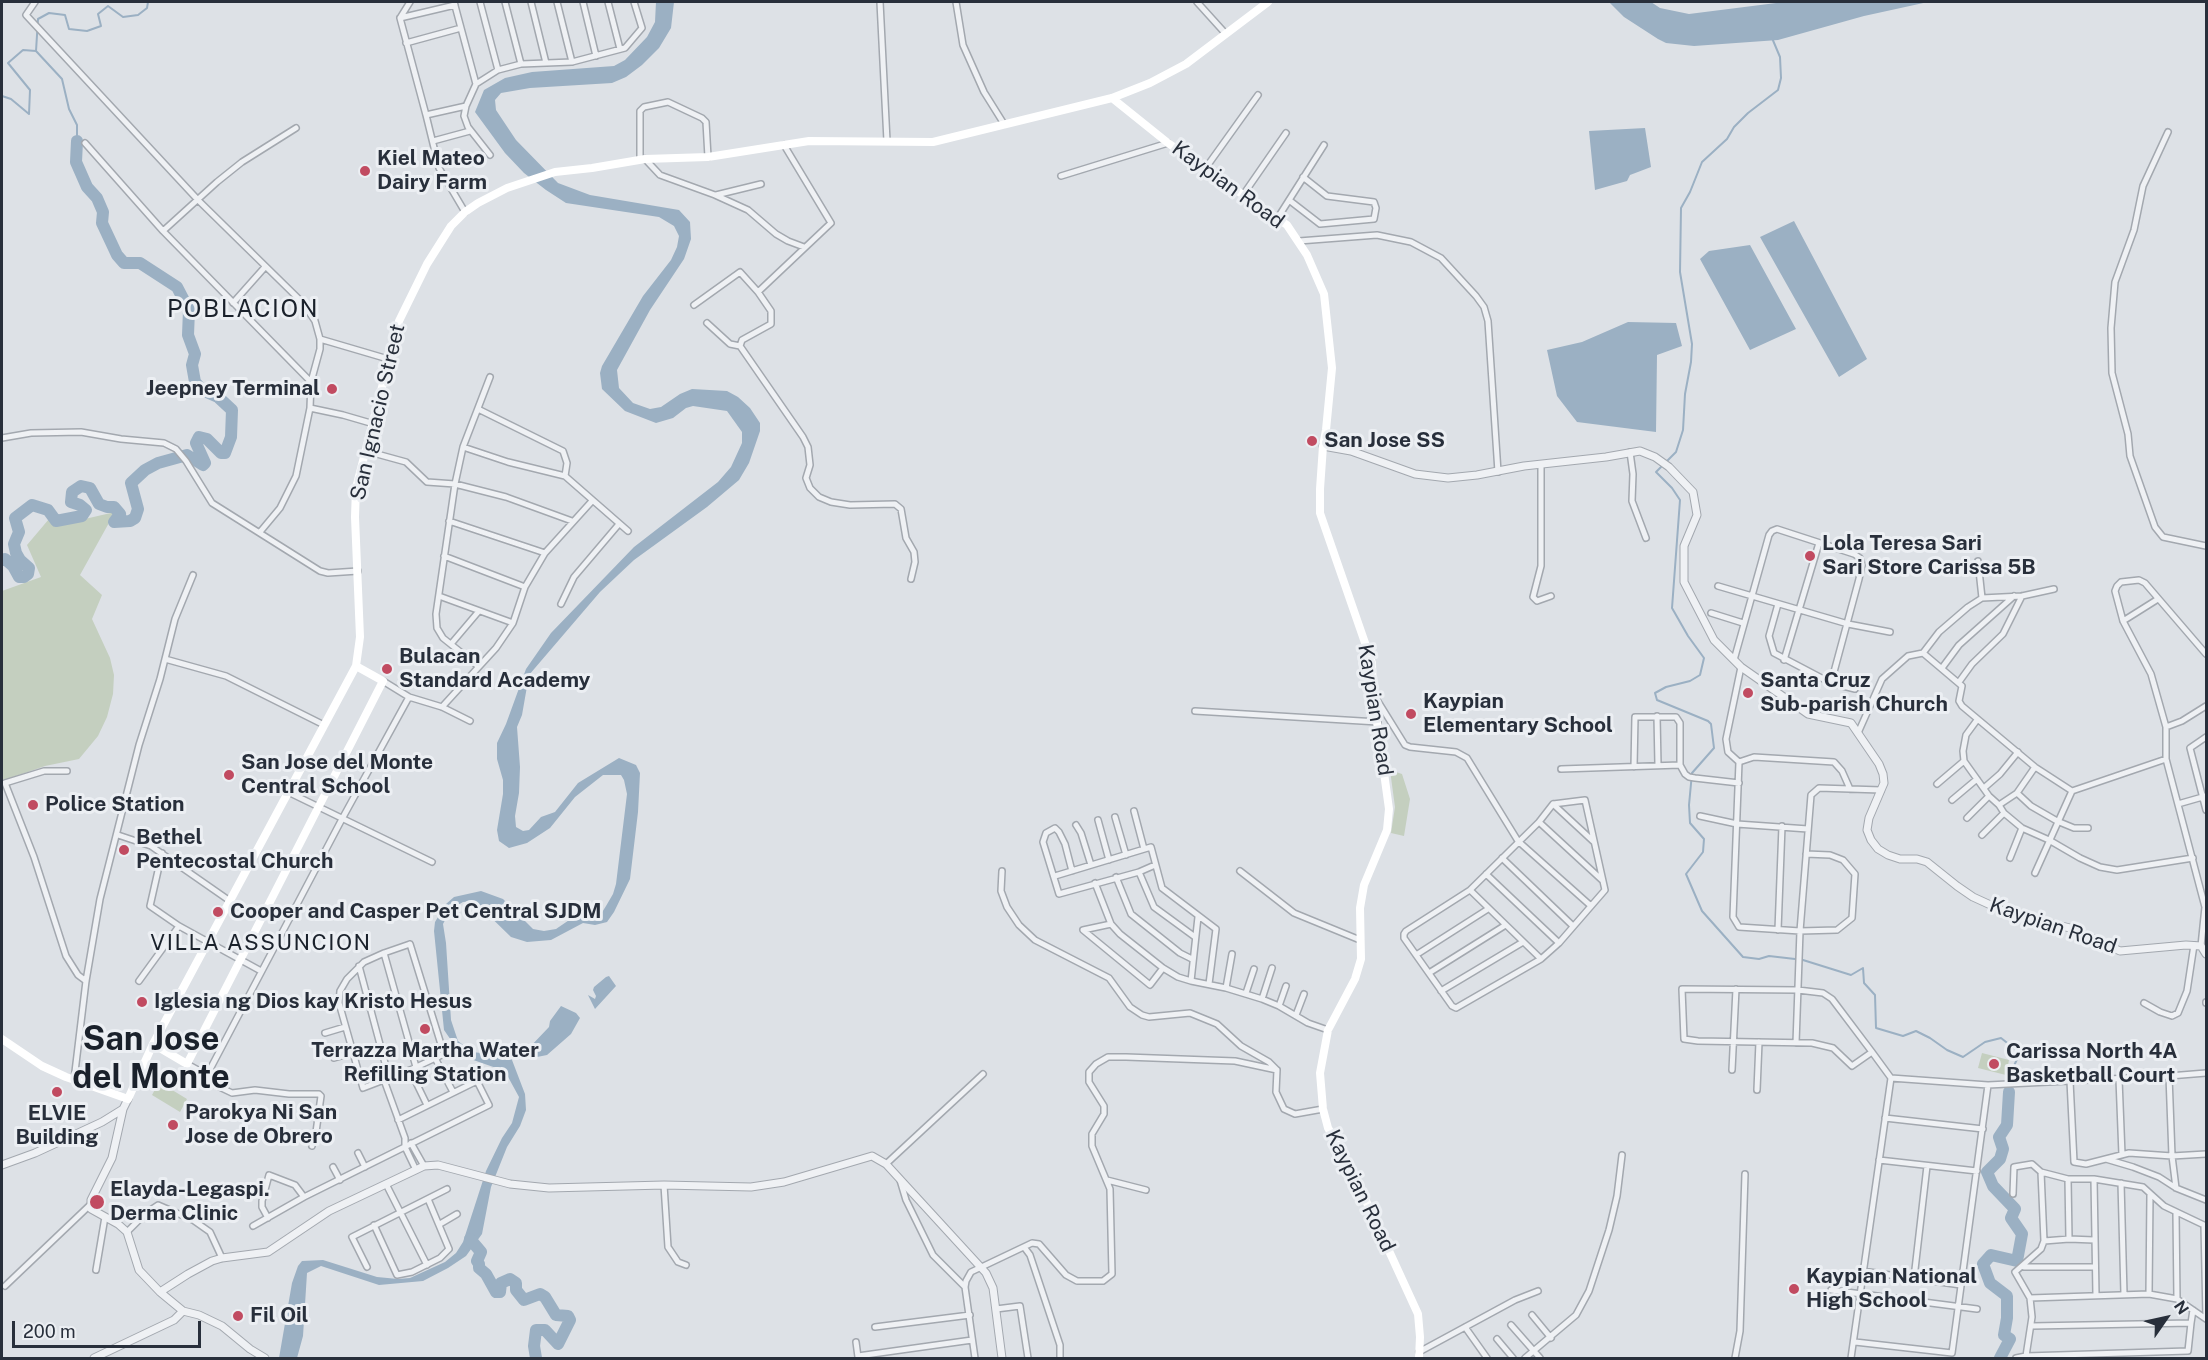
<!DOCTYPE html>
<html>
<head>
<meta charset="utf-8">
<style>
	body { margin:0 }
	#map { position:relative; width:2208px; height:1360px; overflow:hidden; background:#dde1e6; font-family:"Public Sans",sans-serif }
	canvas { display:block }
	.frame { position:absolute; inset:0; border:3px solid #282f3b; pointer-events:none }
	.north { position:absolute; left:2136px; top:1288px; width:60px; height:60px; -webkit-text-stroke:4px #eceff3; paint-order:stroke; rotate:56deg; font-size:16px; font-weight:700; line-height:24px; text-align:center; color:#282f3b }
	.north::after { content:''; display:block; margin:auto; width:21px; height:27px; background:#282f3b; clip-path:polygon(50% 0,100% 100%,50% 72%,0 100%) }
	.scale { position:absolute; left:12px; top:1321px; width:189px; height:27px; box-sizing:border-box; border:3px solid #282f3b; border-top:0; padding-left:8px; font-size:18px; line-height:21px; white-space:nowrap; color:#282f3b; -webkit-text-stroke:4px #eceff3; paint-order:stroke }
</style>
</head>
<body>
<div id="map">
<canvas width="2208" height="1360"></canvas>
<div class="frame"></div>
<div class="north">N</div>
<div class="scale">200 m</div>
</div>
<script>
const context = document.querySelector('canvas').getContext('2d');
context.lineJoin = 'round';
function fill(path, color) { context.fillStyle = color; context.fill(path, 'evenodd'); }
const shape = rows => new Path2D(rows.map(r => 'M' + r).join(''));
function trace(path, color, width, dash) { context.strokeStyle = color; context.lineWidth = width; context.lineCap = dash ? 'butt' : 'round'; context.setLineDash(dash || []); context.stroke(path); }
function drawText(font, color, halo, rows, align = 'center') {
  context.font = font + ' "Public Sans",sans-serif'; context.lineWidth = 6; context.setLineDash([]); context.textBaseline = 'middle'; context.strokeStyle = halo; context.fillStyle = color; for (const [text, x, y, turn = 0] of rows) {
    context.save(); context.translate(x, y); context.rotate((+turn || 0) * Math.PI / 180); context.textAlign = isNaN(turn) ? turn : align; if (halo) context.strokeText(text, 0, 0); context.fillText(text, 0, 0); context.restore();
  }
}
fill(shape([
	[115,512,80,575,102,595,92,619,110,658,114,675,113,694,107,717,98,736,79,759,45,766,2,781,2,591,41,577,27,545,49,519,59,525],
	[1390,770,1402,774,1410,799,1404,836,1391,833,1395,807],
	[1982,1053,2009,1060,2006,1075,1978,1068],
	[159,1082,187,1099,180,1112,152,1095]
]), '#c4cfbf');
fill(shape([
	[656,2,674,2,671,28,659,48,642,65,626,77,612,83,530,88,501,93,495,100,496,110,516,140,558,183,590,195,679,210,690,222,691,239,684,259,650,310,617,370,619,388,633,403,650,409,661,407,680,394,692,389,727,391,738,397,750,408,760,423,760,431,749,463,739,480,707,507,634,560,600,592,529,675,522,715,517,727,520,767,519,793,515,816,516,827,523,831,529,830,541,817,555,812,578,783,619,758,636,765,640,773,638,812,630,879,614,912,607,922,595,925,583,923,551,940,527,942,511,937,474,901,463,902,451,909,443,924,446,943,451,1020,458,1041,472,1052,508,1056,512,1060,525,1094,526,1110,520,1126,507,1147,491,1187,482,1234,466,1256,448,1268,423,1281,379,1285,321,1266,307,1273,303,1336,297,1358,279,1358,292,1283,298,1266,302,1261,323,1260,377,1277,398,1279,410,1278,445,1262,456,1253,463,1242,486,1171,502,1138,512,1123,519,1097,507,1075,499,1069,462,1056,444,1030,434,931,435,922,446,904,454,897,481,891,503,899,533,929,544,931,556,929,578,914,601,914,606,906,613,894,616,884,627,794,624,780,621,775,603,775,575,797,550,828,527,843,509,848,499,841,497,830,503,794,503,780,497,759,497,743,506,724,526,669,551,633,634,547,718,482,731,467,742,443,742,432,727,411,693,406,686,408,673,418,656,423,625,411,602,389,600,373,602,366,643,296,671,260,677,247,679,236,674,226,659,217,566,203,546,190,524,173,505,153,475,112,484,90,505,78,532,72,614,66,625,60,647,37,655,22],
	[1609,2,1651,2,1660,8,1689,14,1784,2,1928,2,1864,16,1778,40,1694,46,1666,43,1658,39,1624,17],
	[1645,128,1651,167,1630,175,1627,181,1595,190,1589,131],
	[1794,221,1867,359,1839,377,1760,237],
	[1750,245,1796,329,1750,350,1700,259,1709,251],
	[1628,322,1676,323,1682,346,1657,355,1656,432,1577,422,1557,396,1547,350,1582,342],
	[609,976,616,986,595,1009,588,995,595,999,596,996,593,990,594,987,606,977],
	[561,1006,576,1013,580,1018,571,1034,547,1055,532,1058,526,1057,528,1049,549,1027,550,1021]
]), '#9bb0c3');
trace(shape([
	[1772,38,1780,57,1781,78,1778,90,1748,113,1734,127,1727,139,1702,162,1690,192,1681,208,1680,272,1692,344,1691,362,1685,394,1683,430,1676,452,1656,472,1672,488,1680,500,1672,608,1688,636,1704,658,1700,675,1690,681,1666,687,1655,693,1657,700,1708,721,1711,724,1714,748,1692,773,1689,805,1690,823,1704,839,1703,852,1686,874,1702,911,1743,957,1759,959,1769,956,1795,959],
	[36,51,62,79,69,109,77,125,77,141],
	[2,96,11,99,29,114,30,90,8,63,23,50,36,51,38,19,49,13,65,15,69,29,87,31,101,26,98,14,108,6,123,17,138,15,147,8,148,2],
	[1803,960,1851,975,1863,968,1864,983,1875,995,1876,1028,1903,1036,1916,1031,1930,1038,1947,1050,1963,1057,1985,1042,2001,1038,2020,1053,2011,1072]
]), '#9bb0c3', 2);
trace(shape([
	[2,560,5,559,13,566,19,577,24,577,28,574,29,568,20,560,16,553,14,544,19,532,15,518,32,505,48,510,56,521,82,516,86,510,80,505,71,502,72,492,81,486,90,488,99,504,107,507,114,507,120,514,114,522,130,521,135,518,138,509,131,483,145,470,158,463,187,455,203,465,205,463,196,443,199,437,207,439,221,453,225,453,231,437,232,410,218,397,202,390,195,382,192,365,195,354,188,335,189,310,177,287,140,263,124,263,117,255,102,223,103,212,97,198,87,187,76,162,77,141],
	[470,1239,481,1252,477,1261,479,1264,479,1268,486,1274,496,1292,500,1292,501,1283,510,1279,516,1283,516,1290,524,1300,540,1294,545,1297,556,1315,568,1316,570,1320,558,1344,545,1330,536,1330,534,1346,536,1358],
	[2000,1358,2010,1339,2004,1335,2007,1318,2007,1296,1990,1283,1983,1264,1991,1255,2017,1261,2022,1234,2011,1218,2015,1209,1993,1186,1987,1172,2000,1159,2003,1149,1999,1137,2007,1125,2009,1092]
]), '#9bb0c3', 12);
const minor = shape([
	[35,2,26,15,198,200,303,303,315,321,320,339,320,349,311,382,310,408,296,476,280,508,260,532],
	[410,2,400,18,426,115],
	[454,2,476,84],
	[480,2,498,70],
	[505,2,521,64],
	[531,2,546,63],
	[557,2,572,62],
	[583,2,596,56],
	[608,2,620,49],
	[880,2,887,141],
	[956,2,963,45,984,92,1004,124],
	[1197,2,1225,33],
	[400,18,455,5],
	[406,43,461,28],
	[466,106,464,116,468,127,490,155],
	[2168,132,2143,186,2134,230,2115,282,2111,328,2112,373,2128,434,2130,456,2155,527,2163,537,2206,546],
	[433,141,470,131],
	[85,143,163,231,311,382],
	[784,145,831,223,758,292,771,311,771,324,742,340,740,346,803,437,808,447,810,465,806,478,810,488,819,497,831,502,850,505,895,504,901,509,906,538,914,552,915,562,911,579],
	[640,159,640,111,644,107,668,102,702,118,706,122,708,157],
	[645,159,660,175,715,195,748,210,776,234,788,241,804,247],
	[1205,169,1258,95],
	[1061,176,1168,143],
	[716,195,761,184],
	[1243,195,1286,133],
	[1289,200,1320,224,1374,219,1376,208,1374,202,1327,196,1303,177],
	[465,212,439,168,426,115,466,106,476,84,498,70,521,64,572,62,625,48,642,28,634,2],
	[1277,219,1324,145],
	[163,231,217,182,242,162,296,128],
	[1299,241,1377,235,1411,242,1441,258,1476,296,1484,307,1488,321,1498,472],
	[233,303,265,267],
	[694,305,740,272,758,292],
	[707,323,730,344,740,346],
	[320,339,388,359],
	[310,408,343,415,374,424],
	[478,409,563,451,567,463,565,476],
	[2,438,31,433,81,432,121,439,164,443,176,449,186,461,212,503,320,571,328,573,358,571],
	[463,447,508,462,565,476,628,531],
	[366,451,406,462,427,482,455,484,506,497,572,521],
	[1630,452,1633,474,1632,501,1646,538],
	[1541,464,1541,566,1533,597,1537,601,1551,596],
	[449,521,545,553],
	[444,556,525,587],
	[1978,561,1982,598,1968,607,1939,632,1923,653,1962,686,1959,701,1962,706,2035,767,2072,791,2166,759],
	[1718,586,1848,624,1890,632],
	[439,596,513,623],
	[1982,598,2022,596,2054,589],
	[561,604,574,577,619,524],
	[1778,604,1769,636,1774,653,1831,683,1855,689],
	[1711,613,1743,623],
	[2123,621,2158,599],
	[451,644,479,611],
	[165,659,226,676,324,725],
	[1734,660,1769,535,1772,531,1777,529,1854,554,1860,558,1862,565,1859,579,1831,683],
	[1784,660,1819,543],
	[478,666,443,638,437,628,436,614,455,484,463,447,490,377],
	[1741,667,1726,739,1728,752,1739,762,1733,917,1739,927,1800,931,1837,930,1852,918,1855,874,1843,860,1830,855,1806,854],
	[1942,668,1959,645,2014,596],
	[383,681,409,697,442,707,470,721],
	[1959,682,1972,664,2003,634,2022,596],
	[1374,695,1405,745,1410,747,1456,752,1467,758,1518,841,1591,906],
	[442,707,496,648,513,623,525,587,545,553,592,501],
	[1195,711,1378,722],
	[1657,716,1658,765],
	[1977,720,1966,735,1963,751,1964,761,1989,796,1999,805,2004,813,2022,828,2049,840,2080,858,2100,867,2117,870,2193,858],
	[2166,727,2182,721,2206,706],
	[1858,733,1882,679,1908,656,1923,653],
	[2206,737,2190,748,2206,810],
	[1739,762,1754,757,1834,762,1842,771,1850,789],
	[1634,767,1635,717,1676,717,1680,723,1680,765,1685,774,1689,777,1695,778,1739,783],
	[1561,769,1680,765],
	[67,771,44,771,5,783,34,857,66,956,78,975,86,981],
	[1937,784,1964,761],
	[1984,788,2000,774,2018,752],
	[288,792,432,862],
	[2017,793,2031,806,2057,821,2074,828,2088,828],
	[1952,800,1977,779],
	[1553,804,1594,842],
	[2178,804,2206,796],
	[1999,805,2017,793,2035,767],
	[1134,811,1144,849],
	[1700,816,1737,824,1808,829],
	[1115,817,1126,855],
	[1967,818,1989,796],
	[1098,820,1109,860],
	[1539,822,1602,880],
	[1076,825,1081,833,1091,865],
	[118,835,151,846,230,901],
	[1982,835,2004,813],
	[162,853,150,906,179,926,261,971],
	[1502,858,1573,926],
	[2010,858,2022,828],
	[1002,871,1001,891,1007,907,1019,925,1035,940,1109,978,1130,1007,1142,1015,1149,1017,1190,1013,1217,1024,1241,1046,1269,1062,1277,1070,1276,1092,1284,1109,1295,1114,1323,1109],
	[1072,871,1065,844,1059,832,1055,828,1046,833,1043,842,1059,894,1139,872,1155,865],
	[1240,871,1294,913,1360,940],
	[1139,872,1154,907,1195,937],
	[2035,873,2072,791],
	[1486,874,1559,943],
	[1055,876,1151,847,1162,888,1216,929,1209,984],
	[1116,877,1131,914,1180,953,1192,959],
	[1095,883,1111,924,1120,934,1163,968,1178,977,1191,981,1226,988,1262,999,1279,1006,1308,1023,1328,1030],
	[1470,890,1406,931,1404,934,1404,938,1452,1006,1456,1008,1541,959,1559,943,1605,890,1585,800,1553,804,1539,822,1470,890,1541,959],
	[1111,924,1083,930,1150,985,1163,968],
	[1778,930,1782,826],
	[410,944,444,1054,410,1070,363,1088,339,1003,340,991,347,979,364,962,384,953,410,944],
	[2201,946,2205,907,2166,759,2166,727,2151,674,2123,621,2115,591,2117,586,2121,582,2139,580,2145,583,2206,654],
	[384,953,416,1067],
	[1416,955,1488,909],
	[359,966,389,1078],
	[1429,973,1504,926],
	[139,981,179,926],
	[1191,981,1198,917],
	[1226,988,1232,954],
	[1441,991,1523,942],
	[1246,993,1254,969],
	[1262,999,1272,968],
	[2206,1002,2206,1003],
	[2144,1003,2160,1012,2172,1016,2178,1013,2187,991,2194,945],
	[1279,1006,1286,986],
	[1296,1015,1304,994],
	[325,1033,345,1027],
	[1796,1043,1800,931,1811,795,1819,788,1881,790],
	[334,1058,352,1053],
	[435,1058,453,1092],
	[187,1064,207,1075],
	[410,1070,427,1105],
	[1732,1070,1736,989],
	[207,1075,342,819,409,697],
	[207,1075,209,1082,232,1093,255,1090,289,1094,319,1094,321,1096,316,1132,312,1146],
	[2169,1076,2172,1156,2176,1188],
	[1891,1078,1988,1085,2169,1076,2206,1073],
	[2119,1079,2122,1155],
	[74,1080,86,981,100,899,139,745,160,679,175,619,193,575],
	[384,1080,405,1138,405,1147,416,1170],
	[2070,1081,2074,1162,2086,1164,2129,1153,2172,1156,2206,1154],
	[1757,1090,1759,1042],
	[1885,1118,1983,1129],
	[411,1143,424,1166],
	[358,1153,365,1167],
	[2106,1159,2133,1167,2159,1177,2176,1188,2206,1200],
	[1879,1160,1977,1171],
	[886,1164,983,1074],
	[333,1167,340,1180],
	[2068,1179,2069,1239],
	[2094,1179,2096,1295],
	[900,1180,906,1200,933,1255,965,1287],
	[1107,1180,1146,1190],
	[2121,1183,2124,1294],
	[386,1184,427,1265],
	[664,1185,668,1247,678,1262,686,1265],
	[2013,1194,2014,1167,2032,1164,2041,1172,2068,1179,2094,1179,2143,1187,2164,1206,2206,1226],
	[2176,1213,2177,1299],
	[268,1218,262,1207,262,1201,269,1175,295,1185,304,1197],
	[440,1224,457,1214],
	[374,1225,397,1275,412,1272,440,1258,449,1249,428,1199],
	[2204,1225,2206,1318],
	[253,1226,304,1197,489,1105,477,1081,398,1120],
	[127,1232,146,1213,158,1205,193,1220,210,1232,222,1258],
	[2044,1241,2069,1239,2094,1240],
	[1024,1247,1030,1255,1060,1345,1060,1358],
	[367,1267,352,1237,447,1189],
	[2024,1267,2095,1267],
	[96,1270,105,1217],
	[1862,1271,1961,1285],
	[1914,1278,1927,1166],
	[5,1286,90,1205],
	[1831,1290,1977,1309],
	[2149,1294,2150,1195],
	[2030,1298,2149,1294,2177,1299,2206,1319],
	[996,1309,1020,1306,1028,1358],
	[1532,1315,1551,1338],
	[1511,1325,1540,1358],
	[2032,1326,2191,1323,2193,1310],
	[875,1327,970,1315],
	[1465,1327,1487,1358],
	[1497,1339,1513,1358],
	[856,1342,858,1357],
	[1855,1342,1952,1353,1988,1085],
	[1419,1352,1515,1300,1538,1291],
	[858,1356,972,1340],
	[2026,1356,2188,1351,2191,1323],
	[975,1358,965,1287,966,1281,971,1272,1032,1243,1039,1244,1066,1275,1077,1281,1103,1281,1112,1274,1110,1189,1092,1146,1092,1134,1104,1114,1104,1106,1089,1082,1089,1072,1096,1064,1108,1057,1126,1057,1235,1061,1277,1070],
	[1525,1358,1576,1315,1589,1291,1609,1230,1617,1196,1622,1155],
	[1735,1358,1740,1331,1745,1174],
	[1851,1358,1891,1078,1872,1052,1832,999,1823,993,1798,990,1682,989,1684,1039,1698,1041,1812,1043,1833,1048,1852,1066,1872,1052],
	[2016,1358,2026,1356,2032,1317,2030,1298,2015,1272,2041,1249,2044,1241,2041,1172]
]);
const tertiary = shape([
	[1323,446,1351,451,1415,474,1448,478,1477,475,1524,466,1606,457,1640,451,1655,457,1669,467,1693,492,1697,515,1684,546,1684,582,1714,640,1741,667,1808,714,1851,723,1879,764,1883,774,1884,783,1869,818,1867,830,1871,840,1878,849,1888,855,1900,859,1917,859,1927,862,1957,886,1973,897,2008,913,2070,928,2120,951,2186,945,2201,946,2206,954],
	[128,1099,123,1109,112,1158,91,1200,91,1209,118,1224,127,1232,139,1270,160,1292,183,1311,199,1315,222,1326,250,1349,265,1358],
	[2,1165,35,1153,102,1122,123,1109],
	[160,1292,188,1274,212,1261,222,1258,268,1252,329,1211,424,1166,438,1165,510,1184,549,1188,664,1185,751,1187,784,1182,872,1156,886,1164,986,1273,993,1288,1002,1358],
	[94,1358,174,1320,183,1311]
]);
trace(minor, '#a3a8af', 8);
trace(tertiary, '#a3a8af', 9);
trace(minor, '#eff1f4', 5);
trace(tertiary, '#eff1f4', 7);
trace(shape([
	[1112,98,1168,143,1287,225,1307,255,1324,294,1332,368,1326,430,1323,446,1320,489,1320,513,1372,663,1373,693,1389,809,1387,830,1364,885,1360,908,1361,959,1355,979,1328,1030,1320,1073,1323,1109,1328,1128,1350,1166,1418,1314,1420,1337,1419,1358],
	[2,1039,42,1066,66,1077,128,1099,153,1044,356,666,360,637,355,517,356,488,399,321,427,264,451,226,465,212,478,203,507,188,555,172,592,168,645,159,708,157,809,141,933,142,1112,98,1150,83,1186,64,1268,2],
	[153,1044,187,1064,383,681,356,666]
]), '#fff', 8);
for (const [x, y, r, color] of [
	[365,171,6,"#c14b61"],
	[332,389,6,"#c14b61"],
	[1312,441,6,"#c14b61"],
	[1810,556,6,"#c14b61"],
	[387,669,6,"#c14b61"],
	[1748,693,6,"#c14b61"],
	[1411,714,6,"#c14b61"],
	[229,775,6,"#c14b61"],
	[33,805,6,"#c14b61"],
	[124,850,6,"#c14b61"],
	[218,912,6,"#c14b61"],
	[142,1002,6,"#c14b61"],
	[425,1029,6,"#c14b61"],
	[1994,1064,6,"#c14b61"],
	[57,1092,6,"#c14b61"],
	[173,1125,6,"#c14b61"],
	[97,1202,8,"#c14b61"],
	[1794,1289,6,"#c14b61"],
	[238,1316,6,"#c14b61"]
]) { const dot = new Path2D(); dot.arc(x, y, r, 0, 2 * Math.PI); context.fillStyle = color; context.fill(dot); trace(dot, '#eceff3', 2); }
drawText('bold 21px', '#282f3b', '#eceff3', [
	["Kiel Mateo",377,159],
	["Dairy Farm",377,183],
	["Jeepney Terminal",320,389,"right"],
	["San Jose SS",1324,441],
	["Lola Teresa Sari",1822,544],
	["Sari Store Carissa 5B",1822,568],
	["Bulacan",399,657],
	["Standard Academy",399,681],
	["Santa Cruz",1760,681],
	["Sub-parish Church",1760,705],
	["Kaypian",1423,702],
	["Elementary School",1423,726],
	["San Jose del Monte",241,763],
	["Central School",241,787],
	["Police Station",45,805],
	["Bethel",136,838],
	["Pentecostal Church",136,862],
	["Cooper and Casper Pet Central SJDM",230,912],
	["Iglesia ng Dios kay Kristo Hesus",154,1002],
	["Terrazza Martha Water",425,1051,"center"],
	["Refilling Station",425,1075,"center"],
	["Carissa North 4A",2006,1052],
	["Basketball Court",2006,1076],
	["Parokya Ni San",185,1113],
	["Jose de Obrero",185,1137],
	["ELVIE",57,1114,"center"],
	["Building",57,1138,"center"],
	["Elayda-Legaspi.",110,1190],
	["Derma Clinic",110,1214],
	["Kaypian National",1806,1277],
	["High School",1806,1301],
	["Fil Oil",250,1316]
], 'left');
drawText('21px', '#282f3b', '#eceff3', [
	["Kaypian Road",1228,185,36],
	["San Ignacio Street",378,412,-77],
	["Kaypian Road",1375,710,81],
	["Kaypian Road",2053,926,19],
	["Kaypian Road",1360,1191,64]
]);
context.letterSpacing = '1.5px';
drawText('22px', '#1a212b', '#eceff3', [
	["VILLA ASSUNCION",261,943]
]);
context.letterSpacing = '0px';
context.letterSpacing = '1.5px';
drawText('24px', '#1a212b', '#eceff3', [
	["POBLACION",243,310]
]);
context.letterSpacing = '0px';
drawText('bold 33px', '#1a212b', '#eceff3', [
	["San Jose",151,1040],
	["del Monte",151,1078]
]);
</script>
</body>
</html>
